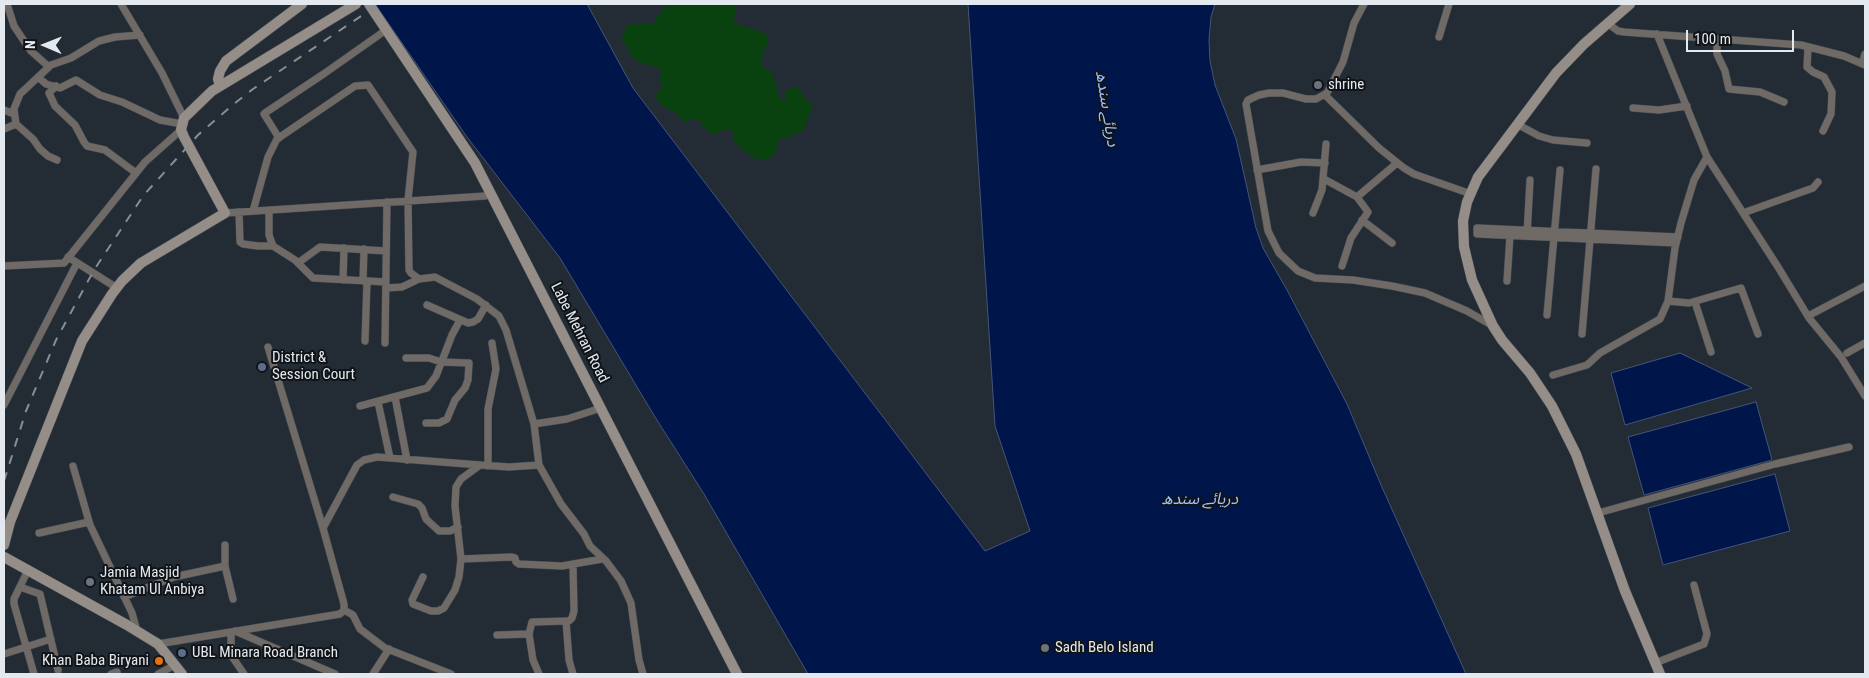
<!DOCTYPE html>
<html>
<head>
<meta charset="utf-8">
<style>
	body { margin:0 }
	#map { position:relative; width:1869px; height:678px; overflow:hidden; background:#232c34; font-family:"Roboto Condensed",sans-serif }
	canvas { display:block }
	.frame { position:absolute; inset:0; border:5px solid #e3e9ee; pointer-events:none }
	.north { position:absolute; left:20px; top:20px; width:50px; height:50px; -webkit-text-stroke:4px #101418; paint-order:stroke; rotate:271deg; font-size:14px; font-weight:700; line-height:20px; text-align:center; color:#e3e9ee }
	.north::after { content:''; display:block; margin:auto; width:18px; height:22px; background:#e3e9ee; clip-path:polygon(50% 0,100% 100%,50% 72%,0 100%) }
	.scale { position:absolute; left:1686px; top:30px; width:108px; height:22px; box-sizing:border-box; border:2px solid #e3e9ee; border-top:0; padding-left:6px; font-size:15px; line-height:18px; white-space:nowrap; color:#e3e9ee; -webkit-text-stroke:4px #101418; paint-order:stroke }
</style>
</head>
<body>
<div id="map">
<canvas width="1869" height="678"></canvas>
<div class="frame"></div>
<div class="north">N</div>
<div class="scale">100 m</div>
</div>
<script>
const context = document.querySelector('canvas').getContext('2d');
context.lineJoin = 'round';
function fill(path, color) { context.fillStyle = color; context.fill(path, 'evenodd'); }
const shape = rows => new Path2D(rows.map(r => 'M' + r).join(''));
function trace(path, color, width, dash) { context.strokeStyle = color; context.lineWidth = width; context.lineCap = dash ? 'butt' : 'round'; context.setLineDash(dash || []); context.stroke(path); }
function drawText(font, color, halo, rows, align = 'center') {
  context.font = font + ' "Roboto Condensed","Noto Sans Arabic",sans-serif'; context.lineWidth = 4; context.setLineDash([]); context.textBaseline = 'middle'; context.strokeStyle = halo; context.fillStyle = color; for (const [text, x, y, turn = 0] of rows) {
    context.save(); context.translate(x, y); context.rotate((+turn || 0) * Math.PI / 180); context.textAlign = isNaN(turn) ? turn : align; if (halo) context.strokeText(text, 0, 0); context.fillText(text, 0, 0); context.restore();
  }
}
fill(shape([
	[667,4,736,4,734,23,767,34,767,45,761,57,762,66,772,72,780,99,786,100,785,91,797,86,804,97,813,105,804,130,786,138,779,139,777,149,774,156,763,160,753,158,733,141,733,131,724,129,719,133,711,133,703,127,699,120,691,119,684,122,678,114,664,107,655,97,661,87,660,67,649,66,633,58,622,39,627,25,653,23]
]), '#09420e');
const water = shape([
	[375,4,587,4,633,88,985,551,1030,531,995,426,968,4,1215,4,1211,17,1209,40,1210,61,1215,85,1236,139,1256,228,1263,248,1287,290,1347,404,1381,485,1466,674,808,674,704,494,655,417,560,258,467,137,375,4],
	[1680,353,1752,388,1625,425,1611,373,1680,353],
	[1756,402,1772,460,1644,495,1628,437,1756,402],
	[1775,474,1790,531,1663,565,1648,508,1775,474]
]);
fill(water, '#001549');
trace(water, '#44557a', 1);
const street = shape([
	[7,4,14,26,22,38,31,51,49,67],
	[121,4,162,73,184,118],
	[1364,4,1354,23,1343,62,1327,93,1316,99,1306,99,1283,93,1269,93,1259,95,1248,100,1246,104,1268,231,1279,253,1298,271,1315,278,1353,280,1392,286,1425,293,1467,311,1493,326],
	[1607,23,1618,31,1624,32,1801,45,1844,56,1865,65],
	[1657,34,1707,157,1778,267,1809,318,1841,357,1865,396],
	[1439,37,1449,4],
	[1717,39,1717,54,1725,71,1729,89,1760,92,1784,102],
	[1808,47,1807,67,1813,72,1824,77,1832,92,1831,114,1823,131],
	[1862,64,1865,54],
	[38,77,46,84,60,88,76,80,100,95,122,102,160,120,182,124],
	[56,86,49,93,55,106,75,125,84,142,87,146,105,150,136,173],
	[1325,95,1379,148,1404,168,1414,174,1471,194],
	[1633,108,1659,110,1687,106],
	[4,110,14,114],
	[1517,124,1539,136,1553,140,1587,143],
	[4,129,16,124],
	[279,138,264,114,265,113,325,73,386,30],
	[57,160,48,156,40,149,33,139,16,124,14,109,20,94,51,65,71,58,99,41,115,37,140,35],
	[1257,170,1301,162,1325,163],
	[1324,179,1357,197,1368,212,1351,238,1342,266],
	[1357,197,1397,163],
	[269,210,269,235,273,246,295,260,313,278,386,282],
	[253,211,268,157,277,139,355,86,368,85,413,152,408,200,409,270,411,273,419,279],
	[239,212,240,242,243,244,258,246,273,246],
	[225,213,485,196],
	[1313,213,1322,190,1326,144],
	[1743,213,1813,188,1818,182],
	[1362,220,1392,243],
	[1527,235,1530,180],
	[1676,243,1477,234,1477,228,1678,237],
	[68,257,117,288],
	[298,263,320,247,386,251],
	[4,266,64,263,145,162,181,130],
	[343,280,344,248],
	[363,281,364,249],
	[1507,281,1510,235],
	[386,288,402,287,419,279,435,277,477,299,499,316,506,330,534,424,539,465,561,504,584,534,590,546,606,561,621,581,631,603,639,660,643,674],
	[1668,301,1689,303,1741,288,1758,334],
	[1695,302,1711,352],
	[427,305,468,323,473,322,478,319,486,305],
	[1547,315,1560,170],
	[1808,316,1865,286],
	[1582,334,1596,169],
	[365,341,367,281],
	[385,343,387,202],
	[268,347,323,528],
	[1847,353,1865,343],
	[406,358,429,358,441,362,469,363,468,380,465,388,455,400,447,419,439,423,426,423],
	[1553,375,1587,365,1600,353,1660,319,1668,301,1675,248,1681,223,1694,180,1707,157],
	[395,397,407,460],
	[378,402,390,458],
	[4,405,77,263],
	[360,406,427,388,436,376,452,335,460,320],
	[534,424,567,419,601,408],
	[73,466,90,525,132,613,137,631],
	[488,466,488,409,496,369,492,343],
	[393,497,418,504,422,508,426,519,439,531,450,531,458,527],
	[1598,513,1775,464,1849,447],
	[39,533,89,522],
	[225,545,225,566,233,599],
	[461,559,511,557,515,558,516,562,519,564,562,566,602,559],
	[28,570,14,599,14,604,34,674],
	[423,577,412,600,413,604,431,611,438,611,444,608,455,590,459,577,461,559,455,506,456,487,461,479,480,465],
	[20,587,40,594,58,670],
	[124,597,174,577,225,566],
	[344,610,353,615,360,629,385,648,451,674],
	[566,621,569,660,573,674],
	[235,631,335,674],
	[231,632,231,655,244,674],
	[529,634,532,622,569,621,572,618,574,611,573,565],
	[497,635,529,634,533,660,539,674],
	[158,644,340,614,344,610,344,604,323,528,357,465,364,460,377,457,480,465,509,467,539,465],
	[4,654,51,639],
	[1655,663,1704,644,1707,634,1694,585],
	[111,674,117,672],
	[158,674,175,665],
	[373,674,389,649]
]);
const secondary = shape([
	[369,4,475,163,737,674],
	[1630,4,1584,44,1556,73,1478,177,1467,202,1463,221,1464,247,1472,280,1493,326,1502,340,1530,373,1552,406,1576,454,1625,591,1660,674],
	[220,86,218,79,220,71,226,61,302,4],
	[4,545,10,522,82,341,112,294,122,281,141,263,225,213,184,137,181,130,184,118,212,91,356,4],
	[4,557,127,625,158,644,182,674]
]);
trace(street, '#424a52', 8);
trace(secondary, '#424a52', 11);
trace(street, '#6f6a66', 7);
trace(secondary, '#958d87', 10);
trace(shape([
	[4,481,26,411,56,340,94,270,143,196,198,135,235,103,253,89,379,4]
]), '#878e95', 2, [9, 9]);
for (const [x, y, r, color] of [
	[1318,85,5,"#6b7280"],
	[262,367,5,"#5c6f8a"],
	[90,582,5,"#6b7280"],
	[1045,648,5,"#6b7280"],
	[182,653,5,"#5c6f8a"],
	[159,661,5,"#e8710a"]
]) { const dot = new Path2D(); dot.arc(x, y, r, 0, 2 * Math.PI); context.fillStyle = color; context.fill(dot); trace(dot, '#101418', 2); }
drawText('15px', '#e3e9ee', '#101418', [
	["shrine",1328,85],
	["District &",272,358],
	["Session Court",272,375],
	["Jamia Masjid",100,573],
	["Khatam Ul Anbiya",100,590],
	["Sadh Belo Island",1055,648],
	["UBL Minara Road Branch",192,653],
	["Khan Baba Biryani",149,661,"right"]
], 'left');
drawText('15px', '#e3e9ee', '#101418', [
	["Labe Mehran Road",579,333,63]
]);
drawText('italic 16px', '#9dc0fd', '#101418', [
	["دریائے سندھ",1106,109,81],
	["دریائے سندھ",1200,500]
]);
</script>
</body>
</html>
